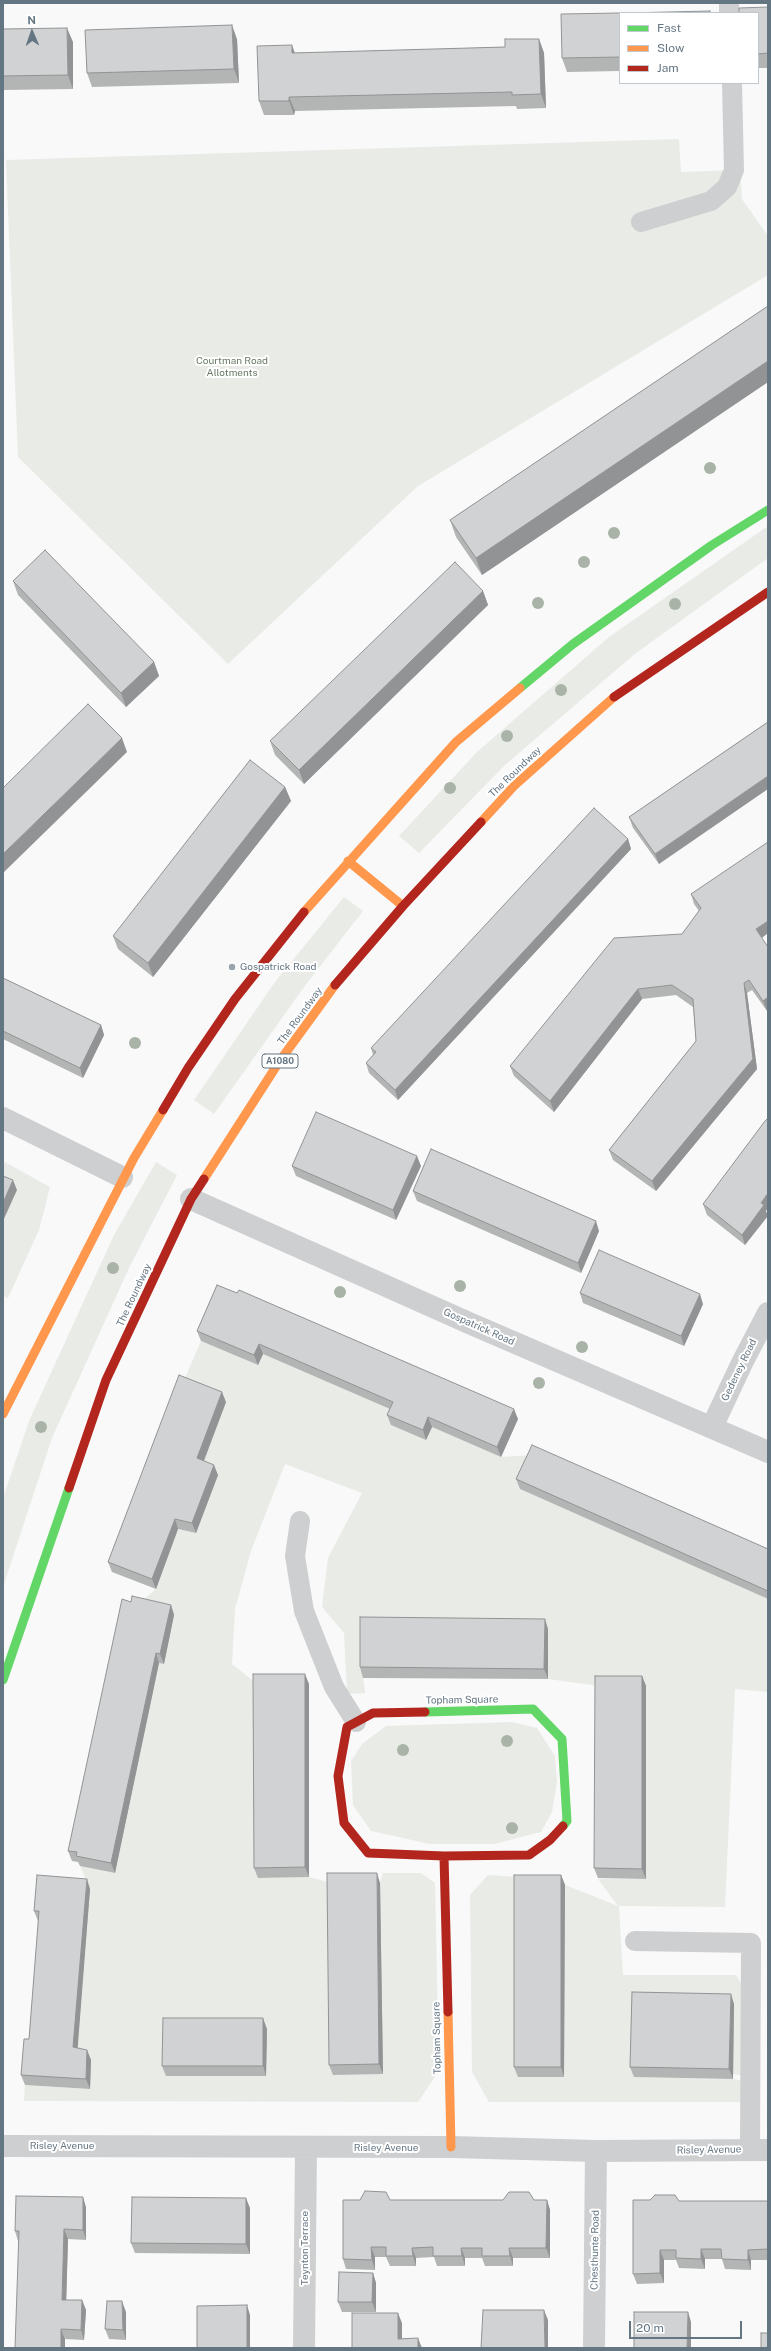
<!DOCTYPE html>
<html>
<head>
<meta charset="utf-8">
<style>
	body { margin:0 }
	#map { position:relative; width:771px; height:2351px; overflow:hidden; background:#f9f9f9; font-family:"Public Sans",sans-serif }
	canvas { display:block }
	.frame { position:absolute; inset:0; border:4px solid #657683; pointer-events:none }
	.legend { position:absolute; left:619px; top:12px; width:140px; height:72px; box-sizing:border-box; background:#fff; border:1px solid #c1c8cd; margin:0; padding:5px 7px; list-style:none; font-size:12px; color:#657683 }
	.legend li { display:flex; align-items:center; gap:8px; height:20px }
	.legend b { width:20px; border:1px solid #c1c8cd }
	.north { position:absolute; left:12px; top:12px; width:40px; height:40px; -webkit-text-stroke:3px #fff; paint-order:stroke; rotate:358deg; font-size:11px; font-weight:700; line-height:16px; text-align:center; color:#657683 }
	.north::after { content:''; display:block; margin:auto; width:14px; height:18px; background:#657683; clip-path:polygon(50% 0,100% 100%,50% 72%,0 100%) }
	.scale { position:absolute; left:629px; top:2321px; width:113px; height:18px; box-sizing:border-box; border:2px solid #657683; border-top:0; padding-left:5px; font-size:12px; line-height:14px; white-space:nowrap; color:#657683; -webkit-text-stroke:3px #fff; paint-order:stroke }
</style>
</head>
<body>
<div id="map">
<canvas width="771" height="2351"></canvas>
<div class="frame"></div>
<ul class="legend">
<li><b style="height:5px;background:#63d668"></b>Fast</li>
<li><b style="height:5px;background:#ff974d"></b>Slow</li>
<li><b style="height:5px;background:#b3261e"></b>Jam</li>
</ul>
<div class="north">N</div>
<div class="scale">20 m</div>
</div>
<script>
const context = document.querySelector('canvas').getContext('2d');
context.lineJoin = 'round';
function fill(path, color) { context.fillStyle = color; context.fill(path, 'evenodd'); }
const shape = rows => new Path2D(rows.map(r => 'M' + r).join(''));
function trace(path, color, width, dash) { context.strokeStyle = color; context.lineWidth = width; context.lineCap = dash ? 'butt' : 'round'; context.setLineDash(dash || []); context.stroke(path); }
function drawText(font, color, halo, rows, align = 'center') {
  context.font = font + ' "Public Sans",sans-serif'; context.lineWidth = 4; context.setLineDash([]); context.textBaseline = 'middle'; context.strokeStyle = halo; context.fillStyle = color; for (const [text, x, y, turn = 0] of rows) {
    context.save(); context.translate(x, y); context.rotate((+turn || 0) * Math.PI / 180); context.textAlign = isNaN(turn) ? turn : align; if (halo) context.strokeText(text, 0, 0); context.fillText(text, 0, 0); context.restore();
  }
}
fill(shape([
	[679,139,681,172,740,170,742,199,768,236,768,275,418,486,228,664,18,457,6,160],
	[768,526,768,558,636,653,505,765,419,853,399,836,477,752,609,637],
	[344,897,363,911,304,987,214,1114,194,1100,275,982],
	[3,1161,50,1187,39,1230,8,1298,3,1296],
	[156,1162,177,1175,129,1268,52,1438,3,1587,3,1498,29,1421,114,1235],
	[201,1341,258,1365,263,1354,397,1412,426,1440,432,1427,501,1457,536,1455,520,1489,768,1599,768,1692,735,1689,725,1907,619,1906,623,1975,736,1975,745,1989,743,2076,733,2074,734,2004,634,2077,733,2079,744,2081,744,2102,489,2102,472,2072,470,1895,488,1875,517,1877,564,2077,565,1885,618,1906,598,1879,645,1879,599,1686,548,1679,548,1629,363,1677,365,1693,347,1694,344,1633,322,1607,328,1558,362,1493,285,1464,251,1551,235,1609,232,1664,257,1684,258,1878,309,1877,331,1883,380,1883,383,1873,421,1873,435,1883,439,2071,418,2102,24,2101,25,2085,89,2089,77,2057,90,1889,80,1866,115,1873,159,1663,164,1664,174,1615,135,1607,156,1589,178,1529,196,1533,218,1475,201,1468,182,1385],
	[512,1722,537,1728,555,1756,557,1782,552,1812,541,1832,494,1844,430,1844,371,1831,353,1805,351,1761,362,1744,386,1726]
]), '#e8ebe6');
trace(shape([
	[729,3,729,13],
	[641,222,711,201,727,187,734,170,732,83],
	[300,1521,295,1556,304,1611,334,1687,356,1722],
	[635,1941,751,1943,750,2149]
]), '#cecfd0', 20);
trace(shape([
	[3,1118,122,1177],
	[191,1199,469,1323,768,1452],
	[712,1427,742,1363,768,1313],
	[3,2146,451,2147,596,2151,768,2150],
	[304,2348,306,2148],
	[594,2348,596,2151]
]), '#cecfd0', 22);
trace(shape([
	[520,688,573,644,712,545,768,510],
	[3,1680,69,1488],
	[425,1712,533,1709,562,1739,567,1821,563,1826]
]), '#63d668', 9);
trace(shape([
	[481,822,514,786,614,697],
	[348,861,403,906],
	[304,912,456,742,520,688],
	[204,1179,279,1062,335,985],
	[3,1414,134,1158,163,1110],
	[448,2012,451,2147]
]), '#ff974d', 9);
trace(shape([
	[614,697,768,592],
	[335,985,403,906,481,822],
	[163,1110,188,1068,235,999,304,912],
	[69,1488,106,1380,191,1199,204,1179],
	[425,1712,373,1713,347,1727,338,1776,344,1823,368,1853,444,1856],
	[448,2012,444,1856,529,1855,550,1840,563,1826]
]), '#b3261e', 9);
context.fillStyle = '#a9b3a7';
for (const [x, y] of [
	[710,468],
	[614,533],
	[584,562],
	[538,603],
	[675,604],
	[561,690],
	[507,736],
	[450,788],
	[135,1043],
	[113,1268],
	[460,1286],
	[340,1292],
	[582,1347],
	[539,1383],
	[41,1427],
	[507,1741],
	[403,1750],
	[512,1828]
]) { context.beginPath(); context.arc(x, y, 6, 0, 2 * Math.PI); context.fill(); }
fill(shape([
	[768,7,768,68,758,68,758,13],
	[620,13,620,71,567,72,562,58],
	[3,29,73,42,73,89,3,90],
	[237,39,239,83,92,87,87,73],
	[539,39,544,53,546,108,517,109,516,106,295,111,294,115,264,115,259,101,294,53,505,47],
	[768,306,768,382,482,575,456,537,450,520],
	[13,581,154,662,159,676,126,707,18,595],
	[483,591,488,605,304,784,275,755,270,741],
	[768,722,659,864,633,828,629,817],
	[285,787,291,801,153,977,118,949,113,936],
	[628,839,631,849,398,1100,369,1073,366,1063,373,1055,371,1048],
	[691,894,768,933,762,938,767,1011,752,990,747,993,757,1069,656,1191,613,1160,609,1150,696,1041,693,1007,676,995,642,999,554,1112,514,1076,510,1066,682,934,699,911,694,904],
	[3,978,101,1025,104,1035,83,1078,3,1039],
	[292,1166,421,1166,396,1220,296,1176],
	[413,1191,599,1231,581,1273,417,1201],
	[703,1204,766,1211,745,1245,707,1215],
	[217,1285,518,1419,501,1457,432,1427,426,1440,391,1425,387,1415,390,1409,263,1354,258,1365,201,1341,197,1331],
	[580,1293,703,1304,684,1346,583,1303],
	[226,1402,204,1461,218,1475,196,1533,178,1529,156,1589,112,1572,108,1562],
	[516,1479,768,1549,768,1599,520,1489],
	[131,1602,171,1605,174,1615,164,1664,159,1663,115,1873,80,1866,78,1862,72,1861,68,1851],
	[548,1629,548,1679,363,1678,360,1667],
	[642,1676,646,1686,646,1879,598,1878,594,1868],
	[309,1684,309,1877,258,1878,254,1868],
	[561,1875,565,1885,564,2077,518,2077,514,2067],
	[380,1883,383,2074,333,2075,329,2065],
	[90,1889,77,2048,87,2050,91,2060,90,2089,25,2085,21,2075,29,2039,39,1921,38,1921,34,1911],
	[734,2004,733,2079,634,2077,630,2067],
	[267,2029,266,2076,166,2076,162,2066],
	[390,2200,547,2200,550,2210,550,2258,513,2258,513,2266,485,2266,482,2258,465,2258,465,2266,437,2266,434,2257,416,2258,416,2266,390,2266,386,2257,375,2257,375,2270,346,2269,343,2259],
	[679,2201,768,2201,768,2260,751,2260,751,2270,725,2269,722,2259,705,2259,705,2269,679,2268,676,2260,664,2260,664,2283,637,2284,633,2274],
	[86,2207,86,2240,68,2239,66,2300,82,2300,86,2310,84,2340,65,2339,18,2241,15,2231],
	[250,2208,250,2254,135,2253,131,2243],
	[373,2273,376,2283,376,2312,342,2312,338,2302],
	[126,2312,126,2340,109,2339,105,2329]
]), '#b3b5b5');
fill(shape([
	[232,25,237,39,239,83,234,69],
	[67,28,73,42,73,89,68,75],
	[539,39,544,53,546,108,541,94],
	[292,45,297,59,292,53],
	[289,97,295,111,294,115,289,101],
	[768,361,768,382,482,575,476,558],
	[483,591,488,605,304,784,299,770],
	[154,662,159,676,126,707,121,693],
	[122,738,127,752,3,873,3,854],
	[768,776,768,789,659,864,655,854],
	[285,787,291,801,153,977,148,963],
	[628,839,631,849,398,1100,395,1090],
	[768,921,768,933,760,939,756,929],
	[744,983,747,993,757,1069,656,1191,652,1181],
	[638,989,642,999,554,1112,550,1101],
	[768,997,768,1010,767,1011,763,1001],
	[101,1025,104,1035,83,1078,80,1068],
	[417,1156,421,1166,396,1220,393,1210],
	[13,1180,17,1190,3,1221,3,1203],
	[768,1193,768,1208,766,1211,768,1216,745,1245,742,1235,761,1203],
	[596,1221,599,1231,581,1273,578,1263],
	[700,1294,703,1304,684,1346,681,1336],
	[259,1344,263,1354,258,1365,254,1355],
	[222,1392,226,1402,201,1468,197,1458],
	[514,1409,518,1419,501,1457,497,1447],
	[428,1417,432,1427,426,1440,423,1430],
	[214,1465,218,1475,196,1533,192,1523],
	[175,1519,178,1529,156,1589,152,1579],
	[171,1605,174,1615,164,1664,160,1654],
	[545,1619,548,1629,548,1679,544,1669],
	[156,1653,159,1663,115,1873,111,1863],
	[305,1674,309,1684,309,1877,305,1867],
	[642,1676,646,1686,646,1879,642,1869],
	[377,1873,380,1883,383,2074,379,2064],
	[561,1875,565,1885,564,2077,561,2067],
	[87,1879,90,1889,77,2057,73,2047],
	[731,1994,734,2004,733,2079,729,2069],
	[263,2018,267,2029,266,2076,263,2066],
	[87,2050,91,2060,90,2089,86,2079],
	[83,2197,86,2207,86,2240,83,2230],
	[246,2198,250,2208,250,2254,246,2244],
	[547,2200,550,2210,550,2258,546,2248],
	[64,2229,68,2239,66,2310,62,2300],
	[371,2247,375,2257,375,2270,372,2260],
	[412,2248,416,2258,416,2266,413,2256],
	[461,2248,465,2258,465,2266,462,2256],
	[509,2248,513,2258,513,2266,510,2256],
	[701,2249,705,2259,705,2269,701,2259],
	[660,2250,664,2260,664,2283,660,2273],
	[748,2250,751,2260,751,2270,748,2260],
	[373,2273,376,2283,376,2312,372,2302],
	[82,2300,86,2310,84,2340,81,2330],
	[122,2301,126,2312,126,2340,123,2330],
	[247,2305,250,2315,250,2348,247,2348],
	[544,2310,548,2320,548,2348,545,2348],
	[688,2312,691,2322,691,2348,687,2348],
	[398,2313,402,2323,402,2348,398,2339],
	[61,2329,65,2339,65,2348,61,2348],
	[418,2338,422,2348,418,2348]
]), '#929394');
const building = shape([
	[768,7,768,53,758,54,758,13,739,13,739,8,768,7],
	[710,11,710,13,626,13,710,11],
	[620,13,620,57,562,58,561,14,620,13],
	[232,25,234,69,87,73,85,30,232,25],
	[67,28,68,75,3,76,3,29,67,28],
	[505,39,539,39,541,94,512,95,512,92,289,97,289,101,259,101,257,46,292,45,292,53,505,47,505,39],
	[768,306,768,361,476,558,450,520,768,306],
	[45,550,154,662,121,693,13,581,45,550],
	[455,562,483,591,299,770,270,741,455,562],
	[88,704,122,738,3,854,3,788,88,704],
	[768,722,768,776,655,854,629,817,768,722],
	[250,760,285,787,148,963,113,936,250,760],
	[594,808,628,839,395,1090,366,1063,376,1052,371,1048,594,808],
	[768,842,768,921,756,929,768,947,768,997,763,1001,749,980,744,983,753,1059,652,1181,609,1150,696,1041,693,999,672,985,638,989,550,1101,510,1066,614,938,682,934,701,908,691,894,768,842],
	[3,978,101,1025,80,1068,3,1031,3,978],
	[316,1112,417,1156,393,1210,292,1166,316,1112],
	[768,1118,768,1193,761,1203,764,1205,742,1235,703,1204,765,1121,768,1118],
	[431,1149,596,1221,578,1263,413,1191,431,1149],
	[3,1176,13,1180,3,1203,3,1176],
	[599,1250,700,1294,681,1336,580,1293,599,1250],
	[217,1285,237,1293,239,1290,514,1409,497,1447,428,1417,423,1430,387,1415,393,1402,259,1344,254,1355,197,1331,217,1285],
	[179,1375,222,1392,197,1458,214,1465,192,1523,175,1519,152,1579,108,1562,179,1375],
	[532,1445,768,1549,768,1591,516,1479,532,1445],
	[132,1596,171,1605,160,1654,156,1653,111,1863,76,1856,77,1852,68,1851,122,1599,131,1602,132,1596],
	[360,1617,545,1619,544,1669,360,1667,360,1617],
	[253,1674,305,1674,305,1867,254,1868,253,1674],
	[595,1676,642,1676,642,1869,594,1868,595,1676],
	[327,1873,377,1873,379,2064,329,2065,327,1873],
	[37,1875,87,1879,73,2047,87,2050,86,2079,21,2075,24,2039,29,2039,39,1911,34,1911,37,1875],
	[514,1875,561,1875,561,2067,514,2067,514,1875],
	[632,1992,731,1994,729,2069,630,2067,632,1992],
	[163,2018,263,2018,263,2066,162,2066,163,2018],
	[365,2191,386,2192,390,2200,503,2200,509,2192,529,2192,534,2200,547,2200,546,2248,509,2248,510,2256,482,2256,482,2248,461,2248,462,2256,433,2256,433,2247,412,2248,413,2256,386,2256,386,2247,371,2247,372,2260,343,2259,343,2200,360,2200,365,2191],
	[655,2195,675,2195,679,2201,768,2201,768,2249,748,2250,748,2260,722,2259,721,2249,701,2249,701,2259,676,2258,676,2250,660,2250,660,2273,633,2274,633,2200,650,2200,655,2195],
	[16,2196,83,2197,83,2230,64,2229,62,2300,82,2300,81,2330,61,2329,61,2348,15,2348,19,2231,15,2231,16,2196],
	[132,2197,246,2198,246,2244,131,2243,132,2197],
	[339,2272,373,2273,372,2302,338,2302,339,2272],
	[107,2301,122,2301,123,2330,105,2329,107,2301],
	[247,2305,247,2348,197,2348,197,2306,247,2305],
	[483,2310,544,2310,545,2348,481,2348,483,2310],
	[634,2312,688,2312,687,2348,634,2348,634,2312],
	[352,2313,398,2313,398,2339,418,2338,418,2348,352,2348,352,2313],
	[761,2333,768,2333,768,2348,761,2348,761,2333]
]);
fill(building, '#d0d2d3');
trace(building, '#929394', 1);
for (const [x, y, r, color] of [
	[232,967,4,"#99a4ac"]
]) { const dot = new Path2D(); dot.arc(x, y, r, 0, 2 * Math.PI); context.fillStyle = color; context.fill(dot); trace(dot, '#fff', 1.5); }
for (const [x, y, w] of [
	[280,1061,36]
]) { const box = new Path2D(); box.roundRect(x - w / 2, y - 7, w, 14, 3); context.fillStyle = '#fff'; context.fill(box); trace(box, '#657683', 1); }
drawText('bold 9px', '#657683', null, [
	["A1080",280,1061]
]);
drawText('10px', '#687a64', '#fff', [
	["Courtman Road",232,361],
	["Allotments",232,373]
]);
drawText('10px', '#657683', '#fff', [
	["The Roundway",515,772,-44],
	["The Roundway",300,1016,-54],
	["The Roundway",134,1295,-65],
	["Gospatrick Road",479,1327,24],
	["Gedeney Road",739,1370,-64],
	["Topham Square",462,1700,-1],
	["Topham Square",437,2038,-91],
	["Risley Avenue",62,2146],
	["Risley Avenue",386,2148],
	["Risley Avenue",709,2150,-1],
	["Teynton Terrace",305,2248,-90],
	["Chesthunte Road",595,2250,-89]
]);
drawText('10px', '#657683', '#fff', [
	["Gospatrick Road",240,967]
], 'left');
</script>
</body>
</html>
